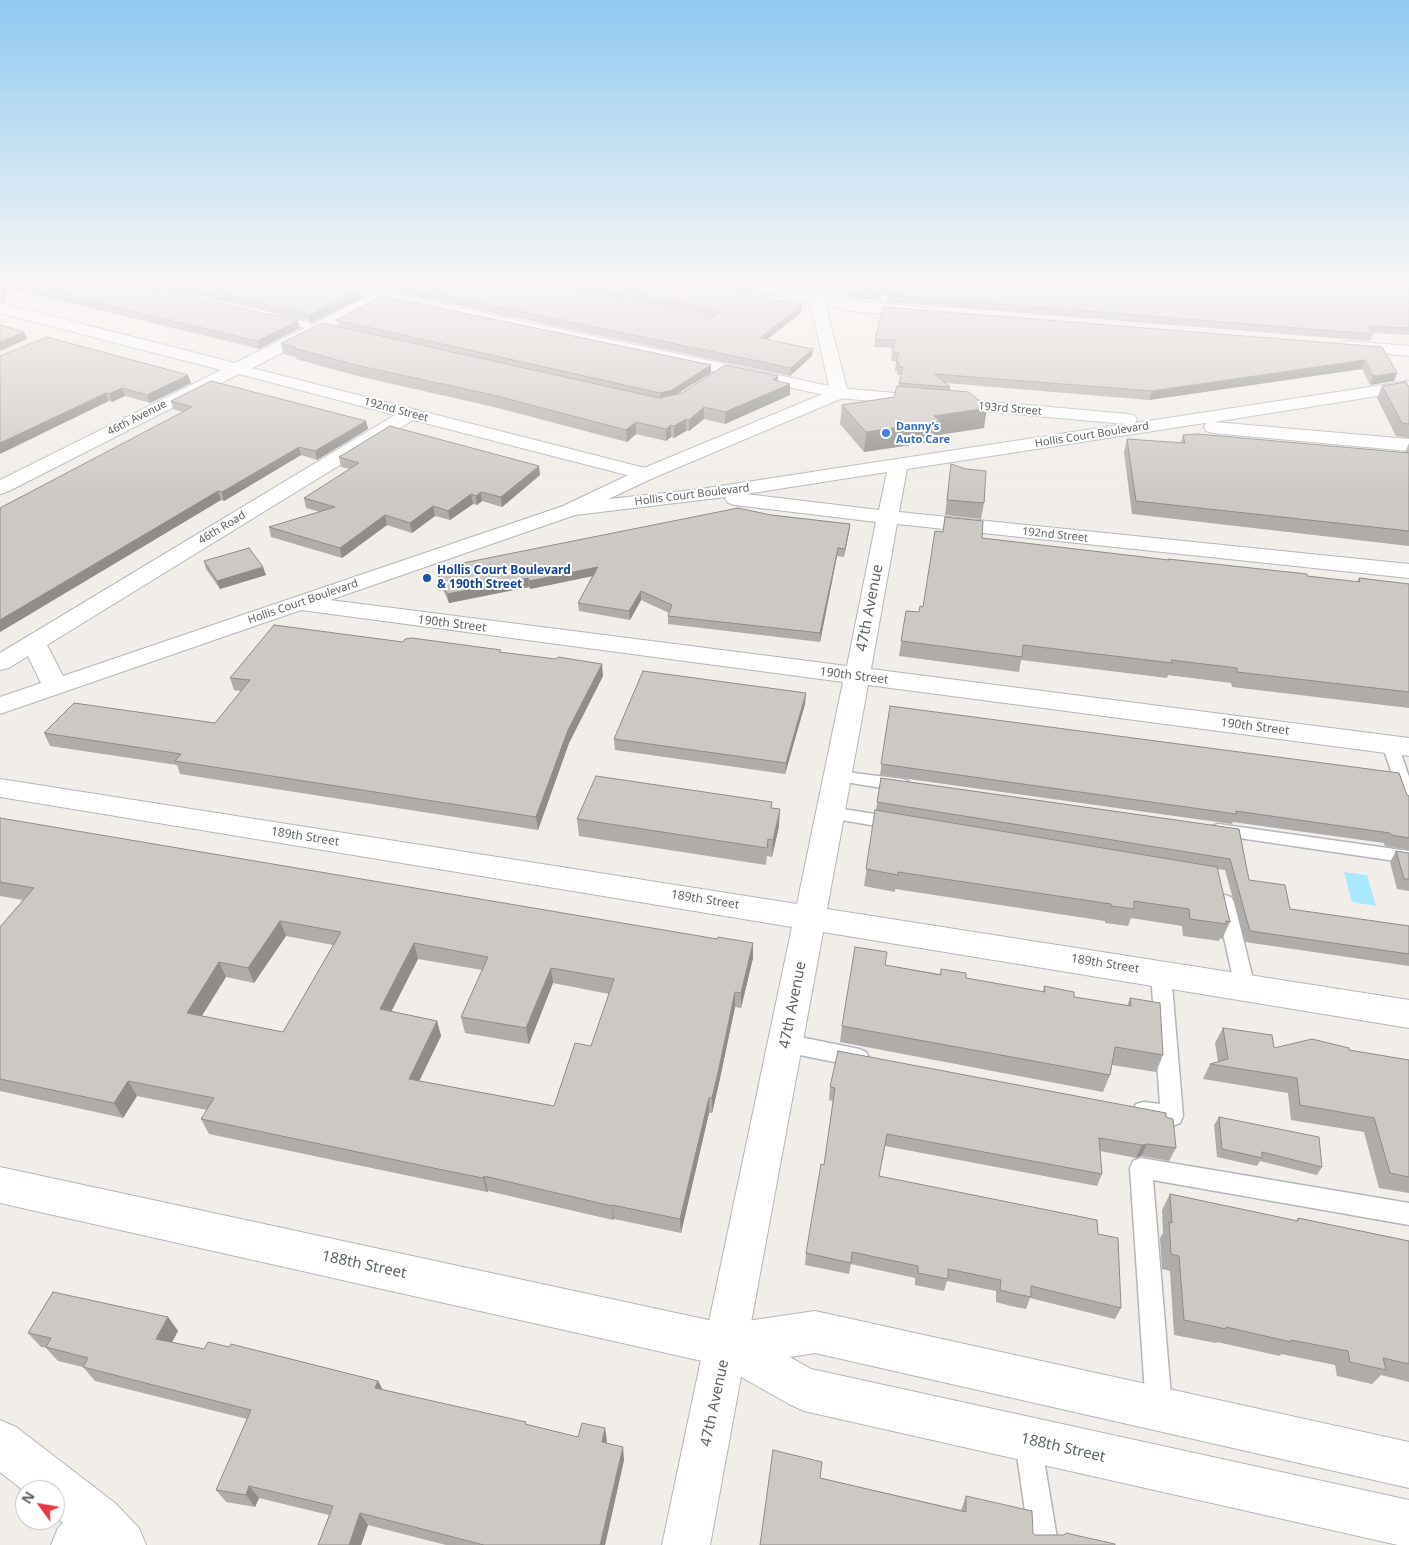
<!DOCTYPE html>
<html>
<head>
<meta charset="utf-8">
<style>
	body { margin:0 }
	#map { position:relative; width:1409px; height:1545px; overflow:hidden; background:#f1ede8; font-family:"Noto Sans",sans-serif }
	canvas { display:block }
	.north { position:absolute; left:15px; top:1480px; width:50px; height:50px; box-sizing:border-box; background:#fff; border:1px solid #bfc1c3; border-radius:50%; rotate:302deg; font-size:14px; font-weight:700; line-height:20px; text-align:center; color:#5f6468 }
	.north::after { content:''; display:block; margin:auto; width:18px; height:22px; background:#e93647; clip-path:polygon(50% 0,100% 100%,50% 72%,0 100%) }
</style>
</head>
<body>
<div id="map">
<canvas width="1409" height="1545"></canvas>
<div class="north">N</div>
</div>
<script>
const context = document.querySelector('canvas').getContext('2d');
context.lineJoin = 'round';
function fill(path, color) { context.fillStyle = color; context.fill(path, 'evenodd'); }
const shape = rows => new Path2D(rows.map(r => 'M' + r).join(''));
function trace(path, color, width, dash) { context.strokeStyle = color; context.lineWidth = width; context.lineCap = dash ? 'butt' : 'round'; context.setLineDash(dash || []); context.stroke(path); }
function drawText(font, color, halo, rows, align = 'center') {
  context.font = font + ' "Noto Sans",sans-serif'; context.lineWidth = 4; context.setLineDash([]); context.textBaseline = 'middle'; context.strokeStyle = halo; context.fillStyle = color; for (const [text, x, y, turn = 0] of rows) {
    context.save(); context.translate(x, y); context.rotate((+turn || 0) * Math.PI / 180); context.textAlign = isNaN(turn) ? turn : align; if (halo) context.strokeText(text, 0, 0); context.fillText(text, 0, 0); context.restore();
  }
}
fill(shape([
	[1344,872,1367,875,1376,906,1352,902]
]), '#aae8ff');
const service = shape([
	[278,315,309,323,311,325,306,328,275,320,275,316,278,315],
	[1390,739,1396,740,1398,744,1409,777,1409,807,1403,805,1401,801,1382,744,1384,740,1390,739],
	[838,771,902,779,908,781,910,785,908,789,902,791,832,780,830,776,832,772,838,771],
	[830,807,894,817,900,819,903,823,900,827,894,829,824,817,822,813,824,809,830,807],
	[1218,824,1409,851,1409,863,1212,834,1209,830,1212,826,1218,824],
	[1225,895,1231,897,1234,902,1255,987,1252,993,1245,995,1238,993,1235,987,1216,902,1219,897,1225,895],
	[1161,965,1168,968,1171,973,1183,1116,1180,1123,1172,1126,1136,1118,1133,1111,1136,1104,1144,1102,1160,1104,1151,973,1154,968,1161,965],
	[785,1034,859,1049,866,1052,869,1058,866,1064,859,1067,785,1052,778,1049,775,1043,778,1037,785,1034],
	[1141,1158,1409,1203,1409,1225,1153,1180,1172,1409,1168,1418,1159,1422,1150,1418,1146,1409,1130,1168,1133,1161,1141,1158],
	[1028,1429,1037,1433,1041,1442,1057,1538,1056,1545,1028,1545,1029,1538,1015,1442,1019,1433,1028,1429]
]);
const minor = shape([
	[315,283,342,283,380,291,387,289,392,290,394,294,839,388,1128,414,1134,415,1137,419,1135,423,1409,381,1409,391,1214,422,1409,439,1409,451,1213,433,1206,431,1204,427,1206,423,1211,422,907,469,899,512,1409,564,1409,578,897,524,871,669,1409,738,1409,756,868,685,827,909,1409,1000,1409,1028,823,932,710,1545,662,1545,792,927,0,797,0,779,797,904,843,682,301,610,0,714,0,697,41,683,28,656,9,668,0,670,0,653,395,415,239,374,7,492,0,494,0,480,221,370,0,313,0,303,235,363,367,297,317,286,315,283],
	[384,301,839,398,1125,424,701,489,572,503,63,676,47,645,413,420,646,480,653,478,656,474,653,470,252,368,384,301],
	[887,472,879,510,746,494,887,472],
	[726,497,725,499,728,503,735,505,876,522,847,666,330,600,575,515,726,497],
	[729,283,757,283,851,301,920,307,925,309,928,312,925,315,920,317,851,311,736,287,731,286,729,283],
	[1346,341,1409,346,1409,356,1340,349,1338,346,1340,343,1346,341],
	[98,1496,115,1503,122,1520,115,1537,107,1545,51,1545,58,1528,81,1503,98,1496]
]);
const tertiary = shape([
	[806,283,820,283,848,393,845,397,653,478,579,513,572,515,565,513,562,509,565,505,639,470,830,391,806,283],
	[0,1167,727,1324,815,1311,1409,1442,1409,1488,815,1353,790,1357,811,1369,1409,1500,1409,1545,1398,1545,804,1411,789,1404,720,1365,0,1203,0,1167]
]);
const secondary = shape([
	[0,1420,16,1427,115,1503,139,1528,146,1545,89,1545,55,1516,55,1490,25,1490,25,1492,0,1472,0,1420]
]);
trace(service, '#b3b6ba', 3);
trace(minor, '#b3b6ba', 2);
trace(tertiary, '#b3b6ba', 2);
trace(secondary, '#b4b8bc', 2);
fill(service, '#fff');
fill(minor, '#fff');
fill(tertiary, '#fff');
fill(secondary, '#fff');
fill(shape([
	[0,283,132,283,298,321,300,328,259,349,8,288,4,302,0,302],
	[142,283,325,283,361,298,311,323,306,320],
	[350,283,531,283,712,318,713,317,541,283,741,283,747,284,747,291,770,295,770,299,802,305,801,313,767,339,812,356,790,376,395,292,392,288,380,289],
	[844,283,1409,283,1409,335,1373,333,1370,341,886,302,888,291,877,300,850,298],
	[336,320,711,373,677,394,778,381,790,384,790,395,725,424,704,419,689,431,686,431,674,438,671,437,666,441,636,434,627,442,494,407,357,376,296,359,296,357,283,354,281,343,338,326],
	[875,339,1382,347,1397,373,1394,381,1370,385,1362,369,1149,400,946,383,950,387,950,390,984,428,938,435,937,441,864,452,840,424,842,405,894,397,898,386,901,375,897,375,897,371,895,371,896,361,891,361,893,348,874,347],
	[0,356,191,383,150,403,125,396,112,402],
	[1382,386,1409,387,1409,438,1396,436,1377,398],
	[171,401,366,421,368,429,317,460,301,455,224,501,221,500,0,632,0,508,183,412,173,409],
	[1183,435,1405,453,1409,443,1409,546,1132,514,1124,452,1127,439,1181,443],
	[339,457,540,475,502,507,482,501,477,505,473,504,450,520,435,516,412,533,387,525,342,558,271,537,269,527,320,512,306,508,304,498,350,469,341,467],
	[951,464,984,503,981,519,945,515],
	[771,515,850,524,849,532,844,557,837,556,820,642,668,624,668,616,669,613,641,600,630,620,579,611,578,603,592,576,530,589,529,587,449,603,439,580,437,572,453,568,452,565],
	[982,538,1168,560,1168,559,1357,582,1359,578,1409,584,1409,708,1232,687,1231,683,1168,675,1167,678,1021,660,1019,672,899,656,906,611,919,612],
	[204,561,266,575,220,589,206,569],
	[403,642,501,652,603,676,569,743,538,830,180,774,177,765,50,746,44,733,215,723,241,691,234,690,230,678],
	[805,704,785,774,615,750,614,739],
	[890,706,1407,795,1409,796,1409,850,1385,846,1384,843,1233,822,1232,824,880,775],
	[881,778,1239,829,1249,880,1290,909,1409,926,1409,966,1245,942,1225,870,1217,869,1230,922,1222,939,1220,938,1219,941,1183,936,1182,926,1131,918,1128,926,1105,923,1105,921,895,889,895,892,864,886],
	[772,802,771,808,779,826,772,857,767,856,766,865,579,836,577,819],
	[0,818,753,958,741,1008,735,1007,719,1083,712,1113,709,1113,681,1233,614,1219,613,1220,488,1191,487,1192,448,1184,209,1134,201,1119,207,1110,137,1096,123,1118,0,1091,0,927,23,900,0,896],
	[286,936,333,945,283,1032,202,1016,226,977,254,983],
	[418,959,482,970,461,1017,465,1033,529,1044,553,983,609,994,591,1046,554,1106,419,1081,441,1036,437,1021,391,1011],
	[1396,851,1409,853,1409,891,1397,889,1390,862],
	[885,965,940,974,941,969,966,978,1043,992,1044,986,1074,997,1127,1006,1130,998,1163,1055,1156,1072,1112,1065,1110,1075,1103,1092,840,1042,842,1026],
	[1223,1028,1274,1048,1349,1050,1409,1060,1409,1193,1379,1188,1364,1132,1291,1120,1288,1093,1203,1079,1210,1064,1218,1062,1215,1043],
	[830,1087,1166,1117,1176,1148,1169,1161,1141,1156,1136,1158,1100,1151,1102,1174,1097,1186,885,1146,879,1176,1098,1234,1121,1308,1115,1319,1030,1298,1026,1309,1011,1306,996,1302,996,1291,947,1281,944,1291,915,1285,915,1278,851,1264,849,1274,805,1265,806,1253,824,1165,833,1101,829,1100],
	[1219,1117,1322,1167,1317,1175,1260,1161,1257,1166,1217,1157,1214,1125],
	[1170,1194,1296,1221,1298,1218,1409,1241,1409,1382,1381,1375,1372,1384,1337,1376,1335,1365,1281,1354,1280,1356,1217,1342,1216,1343,1174,1335,1170,1271,1162,1269,1160,1238,1163,1233,1162,1210],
	[168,1317,178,1331,172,1342,204,1349,229,1347,378,1381,382,1389,578,1437,605,1428,606,1443,624,1460,605,1545,446,1545,368,1525,361,1545,318,1545,329,1515,259,1498,255,1507,226,1502,216,1490,247,1419,95,1381,83,1367,58,1361,46,1348,41,1347,28,1333],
	[820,1478,961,1510,966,1496,1033,1533,1035,1535,760,1545]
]), '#afaca9');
fill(shape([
	[5,283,6,283,8,288,4,302,2,295],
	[379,283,391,283,392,288,380,289],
	[890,283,889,289,877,300,877,293],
	[747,284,747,291,740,289],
	[360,290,361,298,311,323,309,315],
	[802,305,801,313,759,346,760,338],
	[298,321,300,328,259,349,257,341],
	[24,332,27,339,0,351,0,342],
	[813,349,812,356,790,376,791,368],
	[1365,360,1362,369,1149,400,1152,391],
	[711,365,711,373,672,397,660,400,660,393],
	[1397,373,1394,381,1370,385,1373,376],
	[188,375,191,383,150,403,147,395],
	[778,376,778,387,773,380],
	[790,384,790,395,725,424,725,412],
	[122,388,125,396,112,402,109,394],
	[106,393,109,401,0,454,0,443],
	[704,407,704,419,689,431,689,420],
	[987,408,984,428,938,435,937,441,864,452,866,432,934,416],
	[686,419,686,431,674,438,674,426],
	[366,421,368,429,317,460,315,451],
	[636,422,636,434,627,442,626,430],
	[671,425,671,437,666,441,666,429],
	[299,447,301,455,224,501,222,492],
	[539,466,540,475,502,507,501,497],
	[218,491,221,500,0,632,0,620],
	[481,492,482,501,477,505,476,496],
	[471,494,473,504,450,520,448,511],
	[433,506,435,516,412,533,410,523],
	[385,515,387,525,342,558,340,548],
	[850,524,849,532,844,557,845,549],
	[838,548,837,556,820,642,820,633],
	[263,567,266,575,220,589,217,581],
	[598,567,598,575,530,589,529,581],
	[528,578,529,587,449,603,447,594],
	[641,591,641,600,630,620,629,611],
	[602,664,603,676,569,743,538,830,536,817,568,730],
	[806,693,805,704,785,774,786,763],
	[780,809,779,826,772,857,773,840],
	[280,921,286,936,254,983,248,968],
	[414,943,418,959,385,1024,380,1009],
	[753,943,753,958,741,1008,741,993],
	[219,962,226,977,194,1028,187,1013],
	[551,968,553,983,529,1044,526,1028],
	[735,992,735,1007,719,1083,712,1113,712,1098],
	[437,1021,441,1036,413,1094,409,1079],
	[128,1081,137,1096,123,1118,114,1103],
	[709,1098,709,1113,681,1233,680,1219],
	[1147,1144,1141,1156,1136,1158,1142,1145],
	[484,1176,488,1191,487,1192,483,1178],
	[612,1205,614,1219,613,1220,612,1206],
	[168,1317,178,1331,166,1353,156,1339],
	[378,1381,385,1394,375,1388],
	[605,1428,607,1441,604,1454,602,1442],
	[623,1447,624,1460,605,1545,600,1545],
	[249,1486,259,1498,255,1507,246,1495],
	[360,1513,368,1525,361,1545,349,1545]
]), '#8f8c89');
const building = shape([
	[0,283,5,283,2,295,0,294,0,283],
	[15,283,132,283,298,321,257,341,15,283],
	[172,283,325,283,360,290,309,315,305,313,172,283],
	[392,283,531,283,712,318,719,313,712,309,578,283,741,283,747,284,740,289,770,295,766,298,802,305,760,338,813,349,791,368,394,285,392,283],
	[847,283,890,283,877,293,850,291,847,283],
	[890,283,1409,283,1409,328,1368,326,1373,334,887,295,890,283],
	[383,296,711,365,672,390,660,393,336,320,383,296],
	[883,307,1382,347,1397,373,1373,376,1365,360,1152,391,935,374,950,387,899,383,903,367,898,366,899,362,896,362,899,353,892,352,895,340,875,339,883,307],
	[322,323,659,398,682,393,725,365,778,376,773,380,790,384,725,412,704,407,689,420,686,419,674,426,671,425,666,429,636,422,626,430,493,395,355,365,294,348,296,347,281,343,322,323],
	[0,325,24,332,0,342,0,325],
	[47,337,188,375,147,395,122,388,109,394,106,393,0,443,0,356,47,337],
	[211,381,366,421,315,451,299,447,222,492,218,491,213,494,0,620,0,508,192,407,171,401,211,381],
	[1406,382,1409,387,1409,424,1402,423,1382,386,1406,382],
	[897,386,969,392,987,408,934,416,940,421,866,432,842,405,894,397,897,386],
	[390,426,539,466,501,497,481,492,476,496,471,494,448,511,433,506,410,523,385,515,340,548,269,527,335,507,304,498,359,463,339,457,390,426],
	[1198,434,1409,453,1409,531,1136,501,1127,439,1185,443,1183,435,1198,434],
	[951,464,966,469,986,471,984,503,947,500,951,464],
	[738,508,771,515,850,524,845,549,838,548,820,633,668,616,672,605,641,591,629,611,578,603,598,567,529,581,528,578,447,594,437,572,453,568,452,565,473,561,738,508],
	[945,517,983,521,982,538,1169,560,1168,559,1307,574,1307,576,1360,582,1359,578,1409,584,1409,692,1237,672,1237,668,1171,660,1172,663,1023,645,1022,657,901,641,906,611,919,612,920,606,923,607,935,531,943,532,945,517],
	[249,548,263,567,217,581,204,561,249,548],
	[274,625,403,642,405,639,412,638,501,650,499,652,556,659,558,657,602,664,568,730,536,817,175,761,181,754,44,733,74,703,215,723,250,680,230,678,274,625],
	[643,671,806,693,786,763,614,739,643,671],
	[890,706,1399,773,1407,795,1409,796,1409,838,1391,835,1390,833,1236,811,1236,814,881,764,890,706],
	[596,776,772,802,771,808,780,809,773,840,768,839,767,848,577,819,596,776],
	[881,778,1239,829,1249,880,1285,885,1290,909,1409,926,1409,954,1250,931,1230,859,877,802,881,778],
	[875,810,1217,867,1230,922,1226,921,1226,924,1190,919,1189,909,1134,901,1134,909,1111,906,1111,904,898,872,898,875,866,869,875,810],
	[0,818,717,939,718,937,753,943,741,993,735,992,719,1068,712,1098,709,1098,680,1219,612,1205,612,1206,484,1176,483,1178,443,1170,201,1119,214,1098,128,1081,114,1103,0,1079,0,927,34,888,0,882,0,818],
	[280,921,341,932,283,1032,187,1013,219,962,248,968,280,921],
	[414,943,488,957,461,1017,526,1028,551,968,614,979,591,1046,575,1043,554,1106,409,1079,437,1021,380,1009,414,943],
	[1396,851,1409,853,1409,879,1404,879,1396,851],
	[855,947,887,952,885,965,941,975,941,969,966,973,966,978,1045,992,1044,986,1074,992,1074,997,1131,1006,1130,998,1160,1003,1163,1055,1115,1047,1110,1075,842,1026,855,947],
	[1223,1028,1272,1035,1274,1048,1312,1039,1349,1048,1349,1050,1409,1060,1409,1177,1390,1173,1374,1118,1300,1105,1297,1078,1210,1064,1228,1059,1223,1028],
	[838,1051,1166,1113,1166,1117,1173,1119,1176,1148,1147,1144,1142,1145,1099,1138,1102,1174,887,1134,879,1176,1097,1220,1098,1234,1118,1238,1121,1308,1031,1286,1031,1297,1016,1294,1000,1290,1001,1280,948,1269,948,1279,918,1273,918,1266,852,1252,851,1263,806,1253,821,1164,824,1165,835,1088,830,1087,838,1051],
	[1219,1117,1319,1137,1322,1167,1262,1152,1262,1158,1222,1149,1219,1117],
	[1170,1194,1298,1221,1298,1218,1409,1241,1409,1364,1383,1358,1386,1370,1350,1362,1348,1351,1291,1340,1291,1342,1226,1327,1226,1329,1184,1320,1179,1256,1171,1254,1169,1222,1172,1223,1170,1194],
	[53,1292,168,1317,156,1339,204,1349,208,1342,229,1347,231,1344,378,1381,375,1388,526,1422,525,1424,578,1437,582,1423,605,1428,602,1442,623,1447,600,1545,484,1545,360,1513,349,1545,318,1545,333,1506,249,1486,246,1495,216,1490,251,1410,83,1367,88,1358,46,1347,51,1338,28,1333,53,1292],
	[773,1450,822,1462,820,1478,966,1512,966,1496,1032,1511,1033,1533,1035,1535,1064,1535,1066,1533,1115,1544,1115,1545,760,1545,773,1450]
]);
fill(building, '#ccc8c4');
trace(building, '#8f8c89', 1);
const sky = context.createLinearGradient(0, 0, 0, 499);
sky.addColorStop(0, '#8fc9f1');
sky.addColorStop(0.57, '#f9f7f5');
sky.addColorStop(1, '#f9f7f500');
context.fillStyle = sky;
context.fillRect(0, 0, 1409, 499);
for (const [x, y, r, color] of [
	[886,433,5,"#3f7fe0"],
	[427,578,5,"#1a4fb4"]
]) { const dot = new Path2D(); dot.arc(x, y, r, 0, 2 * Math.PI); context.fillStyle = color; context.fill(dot); trace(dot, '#fff', 2); }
drawText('11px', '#5f6468', '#fff', [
	["193rd Street",1010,409,5],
	["192nd Street",396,410,15],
	["46th Avenue",137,418,-27],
	["Hollis Court Boulevard",1092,435,-9],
	["Hollis Court Boulevard",692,495,-7],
	["46th Road",222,528,-31],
	["192nd Street",1055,535,6],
	["Hollis Court Boulevard",303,602,-19]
]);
drawText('bold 11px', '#366cbe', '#fff', [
	["Danny’s",896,427],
	["Auto Care",896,440]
], 'left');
drawText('bold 12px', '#164399', '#fff', [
	["Hollis Court Boulevard",437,571],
	["& 190th Street",437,585]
], 'left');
drawText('12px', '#5f6468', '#fff', [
	["190th Street",452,624,7],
	["190th Street",854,676,7],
	["190th Street",1255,727,7],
	["189th Street",305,837,9],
	["189th Street",705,900,9],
	["189th Street",1105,964,9]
]);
drawText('15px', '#5f6468', '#fff', [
	["47th Avenue",870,608,-79],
	["47th Avenue",793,1005,-79],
	["188th Street",364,1265,12],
	["47th Avenue",715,1403,-78],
	["188th Street",1063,1448,13]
]);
</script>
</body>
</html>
